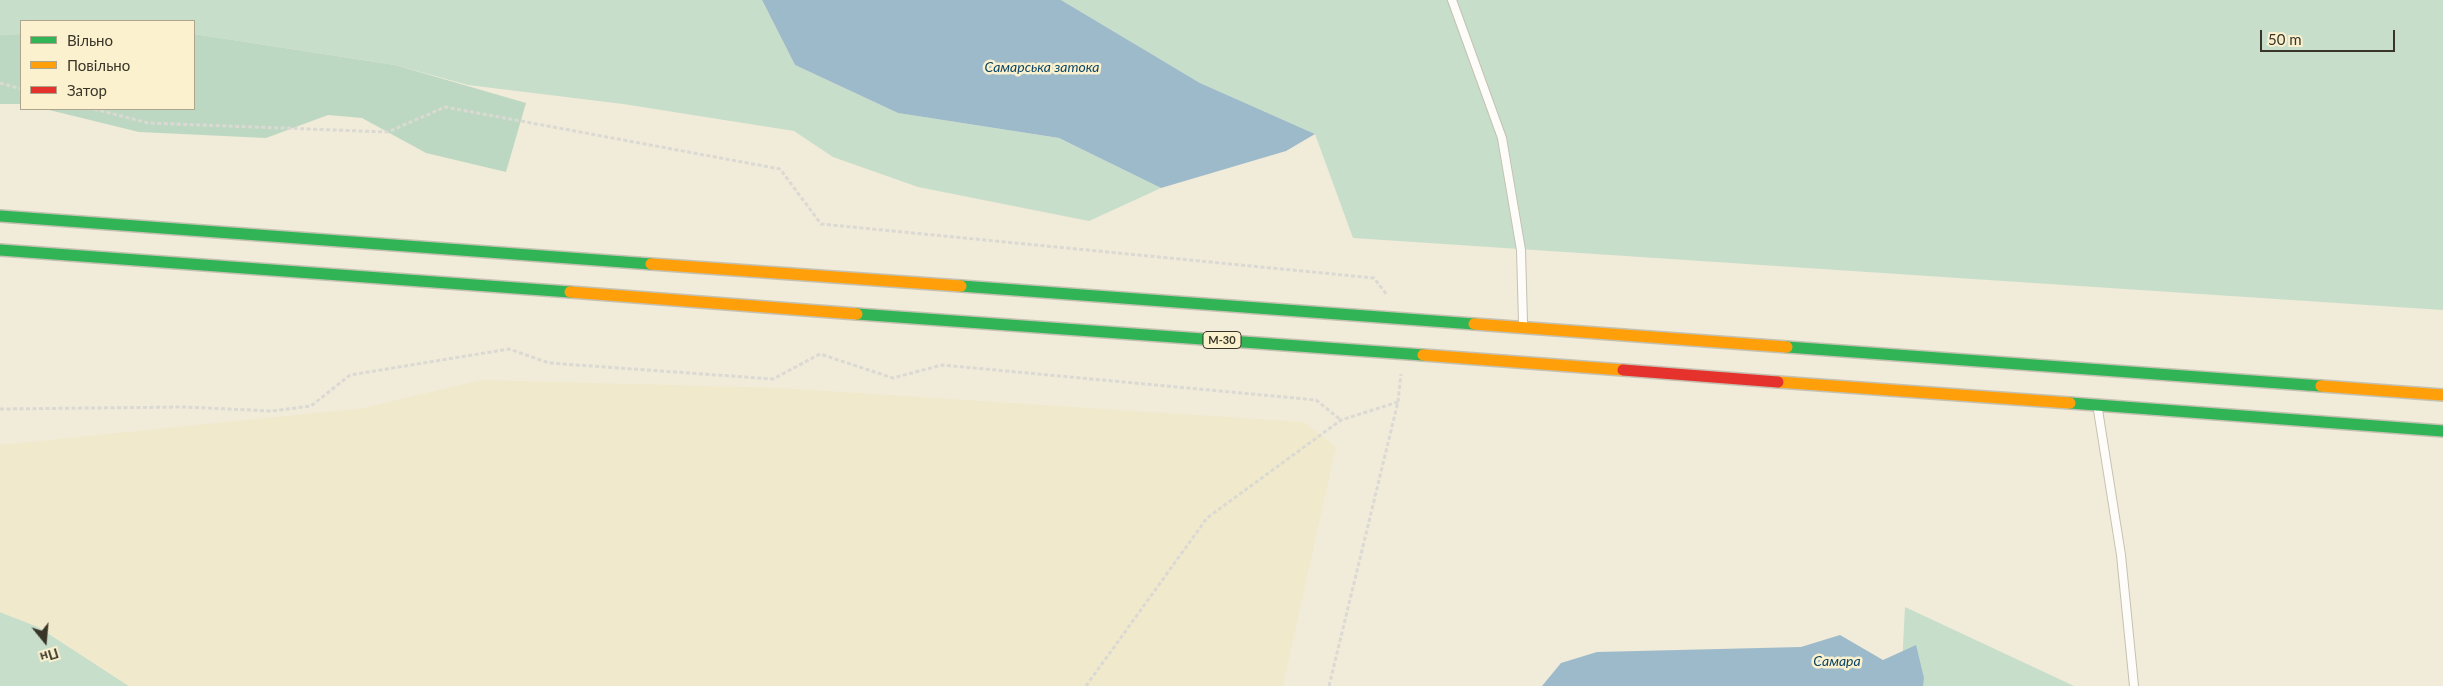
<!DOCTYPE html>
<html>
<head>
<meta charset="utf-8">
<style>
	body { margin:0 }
	#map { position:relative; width:2443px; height:686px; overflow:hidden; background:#f1ebd9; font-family:Lato,sans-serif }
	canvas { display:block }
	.legend { position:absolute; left:20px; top:20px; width:175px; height:90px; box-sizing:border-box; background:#fbf1cf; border:1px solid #ada68c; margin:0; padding:6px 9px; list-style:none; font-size:15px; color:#393528 }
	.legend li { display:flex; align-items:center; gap:10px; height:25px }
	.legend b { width:25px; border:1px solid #ada68c }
	.north { position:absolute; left:20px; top:616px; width:50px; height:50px; -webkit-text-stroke:4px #fbf1cf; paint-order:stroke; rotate:163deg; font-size:14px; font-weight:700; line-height:20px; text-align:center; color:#393528 }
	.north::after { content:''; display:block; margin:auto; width:18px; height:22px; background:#393528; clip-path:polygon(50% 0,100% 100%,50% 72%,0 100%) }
	.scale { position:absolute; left:2260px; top:30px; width:135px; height:22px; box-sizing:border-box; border:2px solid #393528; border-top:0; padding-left:6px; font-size:15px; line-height:18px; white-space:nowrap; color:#393528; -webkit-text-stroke:4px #fbf1cf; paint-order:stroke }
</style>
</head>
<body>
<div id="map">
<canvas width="2443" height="686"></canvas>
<ul class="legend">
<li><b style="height:6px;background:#30b455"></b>Вільно</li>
<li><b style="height:6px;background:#ff9f0a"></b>Повільно</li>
<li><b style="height:6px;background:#e5322d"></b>Затор</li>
</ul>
<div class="north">Пн</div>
<div class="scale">50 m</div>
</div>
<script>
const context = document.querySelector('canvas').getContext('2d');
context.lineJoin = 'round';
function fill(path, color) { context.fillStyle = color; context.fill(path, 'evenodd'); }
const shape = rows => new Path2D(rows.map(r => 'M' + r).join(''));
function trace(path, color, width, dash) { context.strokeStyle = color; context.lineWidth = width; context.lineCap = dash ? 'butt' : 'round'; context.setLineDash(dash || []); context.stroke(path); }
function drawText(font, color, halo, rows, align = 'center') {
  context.font = font + ' Lato,sans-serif'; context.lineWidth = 5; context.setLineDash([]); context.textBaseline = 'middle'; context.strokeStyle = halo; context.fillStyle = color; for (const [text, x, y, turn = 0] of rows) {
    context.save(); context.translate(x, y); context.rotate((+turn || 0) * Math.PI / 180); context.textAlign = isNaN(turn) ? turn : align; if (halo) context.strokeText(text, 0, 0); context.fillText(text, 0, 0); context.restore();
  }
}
fill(shape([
	[0,0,762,0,795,65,898,113,1059,138,1161,188,1089,221,918,187,833,157,794,131,623,104,468,85,395,65,194,34,194,21,21,21,21,34,0,35],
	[1061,0,2443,0,2443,310,1353,238,1315,134,1200,83],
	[1905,607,2074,686,1901,686],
	[0,612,38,627,129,686,0,686]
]), '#c7deca');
fill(shape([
	[21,34,21,104,0,104,0,35],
	[194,34,395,65,526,103,506,172,426,153,362,118,328,115,266,138,139,132,45,109,194,109]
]), '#bdd8c2');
fill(shape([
	[481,380,781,388,1304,422,1336,447,1283,686,129,686,39,627,0,612,0,445,364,408]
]), '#f1e9cc');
fill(shape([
	[762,0,1061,0,1200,83,1315,134,1286,151,1161,188,1059,138,898,113,795,65],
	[1840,635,1883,660,1916,645,1924,678,1923,686,1542,686,1561,663,1597,652,1801,647]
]), '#9cbaca');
const lane = shape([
	[1452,0,1502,138,1521,250,1523,323],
	[2098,410,2121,555,2134,686]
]);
const fast = shape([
	[0,216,651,264],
	[0,250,570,292],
	[961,286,1474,324],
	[857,314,1423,355],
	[1787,347,2321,386],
	[2070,403,2443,431]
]);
const slow = shape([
	[651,264,961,286],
	[570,292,857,314],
	[1474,324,1787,347],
	[1423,355,1623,370],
	[1778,382,2070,403],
	[2321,386,2443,395]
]);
const jam = shape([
	[1623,370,1778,382]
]);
trace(lane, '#c5c1b2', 10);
trace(fast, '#c5c1b2', 14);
trace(slow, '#c5c1b2', 14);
trace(jam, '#c5c1b2', 14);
trace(shape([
	[0,83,21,89],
	[94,109,148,123,388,132,445,107,780,169,821,224,1374,278,1387,295],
	[0,409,184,407,272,411,311,406,350,375,509,349,549,363,773,379,820,354,893,378,942,365,1316,400,1341,420],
	[1086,686,1207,518,1341,420,1398,402],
	[1329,686,1398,402,1401,374]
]), '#dbd9d3', 3, [4, 2.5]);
trace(lane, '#fdfcf9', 8);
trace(fast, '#30b455', 11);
trace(slow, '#ff9f0a', 11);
trace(jam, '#e5322d', 11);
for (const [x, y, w] of [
	[1222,340,38]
]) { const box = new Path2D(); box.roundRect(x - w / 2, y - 8.5, w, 17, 4); context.fillStyle = '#fbf1cf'; context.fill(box); trace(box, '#393528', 1); }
drawText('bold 11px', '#393528', null, [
	["М-30",1222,340]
]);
drawText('italic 14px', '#0b4563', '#fbf1cf', [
	["Самарська затока",1042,67],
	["Самара",1837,661]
]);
</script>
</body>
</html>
